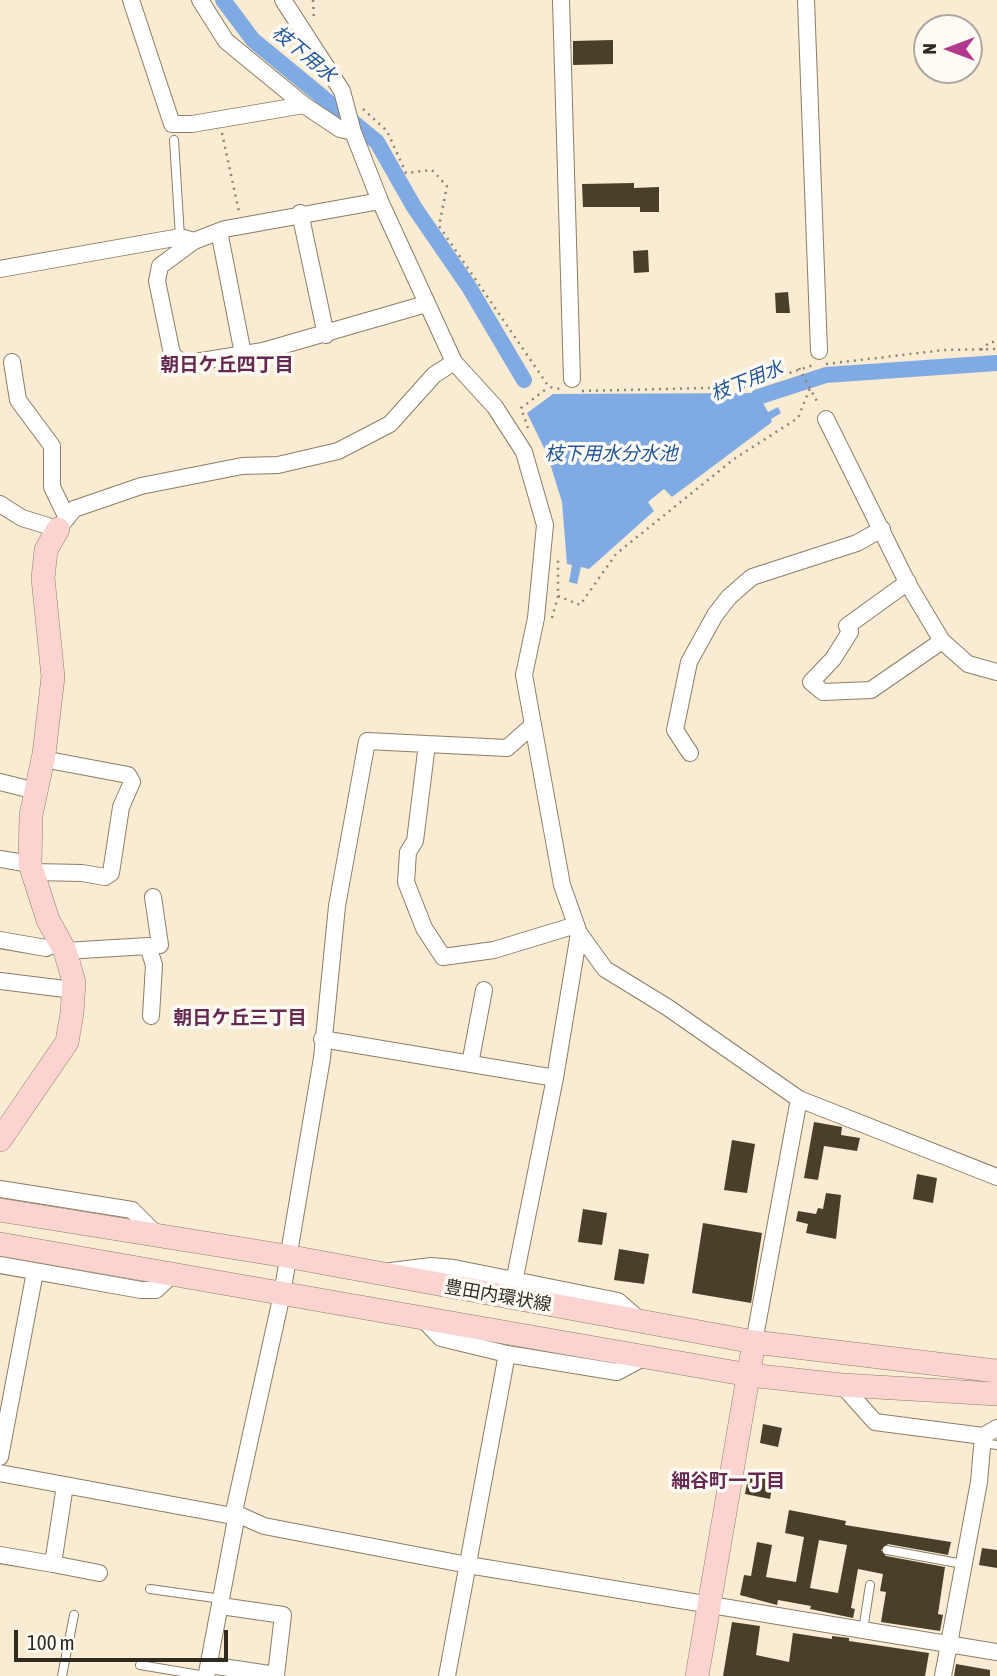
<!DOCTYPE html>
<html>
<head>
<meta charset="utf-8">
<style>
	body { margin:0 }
	#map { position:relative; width:997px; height:1676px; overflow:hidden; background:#faecd2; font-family:"Asap Condensed",sans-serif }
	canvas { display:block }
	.north { position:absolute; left:913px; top:14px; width:70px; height:70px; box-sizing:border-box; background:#fefbf5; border:2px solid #aca8a0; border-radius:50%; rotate:270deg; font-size:19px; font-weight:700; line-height:28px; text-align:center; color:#302b21 }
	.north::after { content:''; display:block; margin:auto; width:24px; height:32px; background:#b3398d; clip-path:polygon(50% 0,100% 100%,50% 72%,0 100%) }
	.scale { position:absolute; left:14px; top:1630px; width:214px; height:32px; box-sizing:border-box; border:4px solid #302b21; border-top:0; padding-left:9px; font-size:21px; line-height:24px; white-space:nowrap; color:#302b21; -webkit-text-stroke:5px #fefbf5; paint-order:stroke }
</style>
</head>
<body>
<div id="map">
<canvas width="997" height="1676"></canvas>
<div class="north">N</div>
<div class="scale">100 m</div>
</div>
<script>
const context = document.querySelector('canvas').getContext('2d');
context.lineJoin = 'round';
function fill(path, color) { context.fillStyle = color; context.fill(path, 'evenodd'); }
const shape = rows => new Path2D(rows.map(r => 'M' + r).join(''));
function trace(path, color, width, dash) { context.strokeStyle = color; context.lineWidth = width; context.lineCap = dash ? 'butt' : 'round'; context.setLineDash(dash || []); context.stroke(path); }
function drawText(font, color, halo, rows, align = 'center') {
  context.font = font + ' "Asap Condensed","Noto Sans JP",sans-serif'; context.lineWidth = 7; context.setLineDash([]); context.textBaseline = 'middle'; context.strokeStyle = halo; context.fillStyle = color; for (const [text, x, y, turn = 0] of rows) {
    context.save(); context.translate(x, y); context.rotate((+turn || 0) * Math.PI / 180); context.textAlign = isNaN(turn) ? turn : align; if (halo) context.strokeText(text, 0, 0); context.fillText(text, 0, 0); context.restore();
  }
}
fill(shape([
	[774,384,780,394,763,403,768,412,778,407,781,413,771,419,772,422,672,497,664,489,648,502,654,511,589,569,581,567,577,584,569,582,572,565,567,564,562,502,547,454,527,413,553,394,757,393]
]), '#80aae3');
trace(shape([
	[223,0,253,40,377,142,414,207,469,287,524,380],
	[758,397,826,375,997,363]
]), '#80aae3', 16);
fill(shape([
	[613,40,613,64,573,65,573,41],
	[634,183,634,188,659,187,659,212,640,212,640,207,583,207,582,184],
	[648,250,649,272,634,273,633,251],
	[788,292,790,313,776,313,775,293],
	[814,1122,842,1127,841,1135,860,1138,857,1151,824,1146,818,1180,804,1178],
	[732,1140,755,1144,747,1193,724,1190],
	[917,1174,937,1178,933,1203,913,1199],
	[826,1193,841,1195,836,1239,806,1233,808,1224,796,1221,798,1211,816,1214,818,1208,823,1209],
	[583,1209,607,1213,602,1245,578,1242],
	[703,1223,762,1233,751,1303,692,1293],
	[619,1249,649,1254,644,1284,614,1280],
	[763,1424,782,1428,778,1447,760,1443],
	[749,1472,774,1477,770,1499,745,1494],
	[789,1510,846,1521,845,1525,951,1542,948,1555,888,1544,881,1550,886,1556,945,1567,938,1614,943,1615,940,1631,881,1622,886,1592,880,1591,883,1574,858,1569,851,1608,855,1609,853,1618,810,1609,811,1606,778,1600,777,1605,740,1595,744,1575,751,1576,757,1542,772,1545,766,1577,796,1582,804,1537,785,1533],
	[819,1540,847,1545,838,1593,810,1588],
	[982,1548,997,1550,997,1568,979,1565],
	[732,1622,760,1626,756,1655,789,1662,793,1633,832,1639,832,1636,849,1638,849,1641,929,1653,925,1676,723,1676],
	[956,1664,990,1670,990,1676,954,1676]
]), '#4a3f29');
const lane = shape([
	[174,140,180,237],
	[983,1443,997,1445],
	[887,1550,963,1564],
	[150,1589,222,1599],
	[863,1630,870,1585],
	[140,1665,206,1676],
	[62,1676,74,1615]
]);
const street = shape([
	[131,0,172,124,192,124,304,105,226,41,200,0],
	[283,0,342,91,353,132,380,201,454,362,495,407,524,452,545,525,536,618,524,675,562,885,579,933,605,969,667,1007,799,1099,997,1177],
	[561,0,572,379],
	[806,0,819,351],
	[304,105,340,129,353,132],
	[380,201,225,229,194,241,160,266,157,281,172,354,183,364,263,351,426,304],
	[300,213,326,335],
	[219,231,243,354],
	[0,269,180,237,194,241],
	[12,362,18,400,52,446,52,487,67,518],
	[826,419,908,584,942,641,968,664,997,672],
	[0,504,22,518,58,529,74,509,141,486,242,466,278,465,338,451,390,424,434,375,454,362],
	[908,582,847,626,850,632,833,659,811,682,823,692,871,690,942,641],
	[427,744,415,841,408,852,406,882,424,928,443,957,494,950,576,925],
	[690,753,675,730,689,662,715,615,729,597,752,577,857,543,882,529],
	[0,782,36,791],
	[0,859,30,864],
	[33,872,82,873,105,877,111,873,121,807,132,782,128,775,43,759],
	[153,897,160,945],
	[0,940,46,948,59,942],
	[65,951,148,946,154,965,151,1016],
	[0,981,73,990],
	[322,1039,555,1078],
	[470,1064,484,990],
	[0,1189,132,1210,158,1236],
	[0,1265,141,1290,156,1290,174,1273],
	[391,1271,431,1266,454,1268,618,1301,641,1321],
	[514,1282,555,1078,579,933],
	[422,1318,441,1338,507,1354,617,1372,643,1358],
	[754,1342,799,1099],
	[842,1385,875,1422,983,1436,997,1428],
	[0,1457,35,1272],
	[0,1473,233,1516,237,1514],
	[237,1514,264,1526,468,1565,997,1652],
	[233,1516,282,1294,322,1058,337,906,367,741,507,748,533,725],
	[0,1555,53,1564,65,1485],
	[53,1564,99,1573],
	[209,1665,276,1675,283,1615,221,1606],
	[207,1673,237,1514],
	[447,1676,507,1354],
	[943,1676,979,1482,983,1436]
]);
const secondary = shape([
	[0,1140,67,1042,72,1013,74,982,65,951,48,920,30,864,31,815,44,754,53,677,43,578,46,550,58,529],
	[0,1210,286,1256,754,1342,997,1371],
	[0,1244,749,1375,842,1385,997,1394],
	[697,1676,754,1342]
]);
trace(lane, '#8a7e66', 10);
trace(street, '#8a7e66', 18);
trace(secondary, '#8a7e66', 24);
trace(shape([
	[313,0,314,20],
	[363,109,387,131,406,173,432,170,447,186,439,226,549,387,561,389],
	[222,133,239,212],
	[981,350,990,342,997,342],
	[826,364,944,350,997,349],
	[799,368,819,405],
	[582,391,749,387,813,365],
	[528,428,521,408,549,387],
	[558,596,580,605,616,554,734,459,798,418,810,388],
	[552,618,558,596,558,556]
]), '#8d8472', 2.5, [2, 5]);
trace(lane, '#fff', 8);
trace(street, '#fff', 16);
trace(secondary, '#fbd3d1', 23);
drawText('18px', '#302b21', '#fefbf5', [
	["豊田内環状線",498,1296,10]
]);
drawText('italic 19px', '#20569a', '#fefbf5', [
	["枝下用水",304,54,40],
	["枝下用水",747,381,-22],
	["枝下用水分水池",611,454]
]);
drawText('bold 19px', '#652951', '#fefbf5', [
	["朝日ケ丘四丁目",227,365],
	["朝日ケ丘三丁目",240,1018],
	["細谷町一丁目",728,1481]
]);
</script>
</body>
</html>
